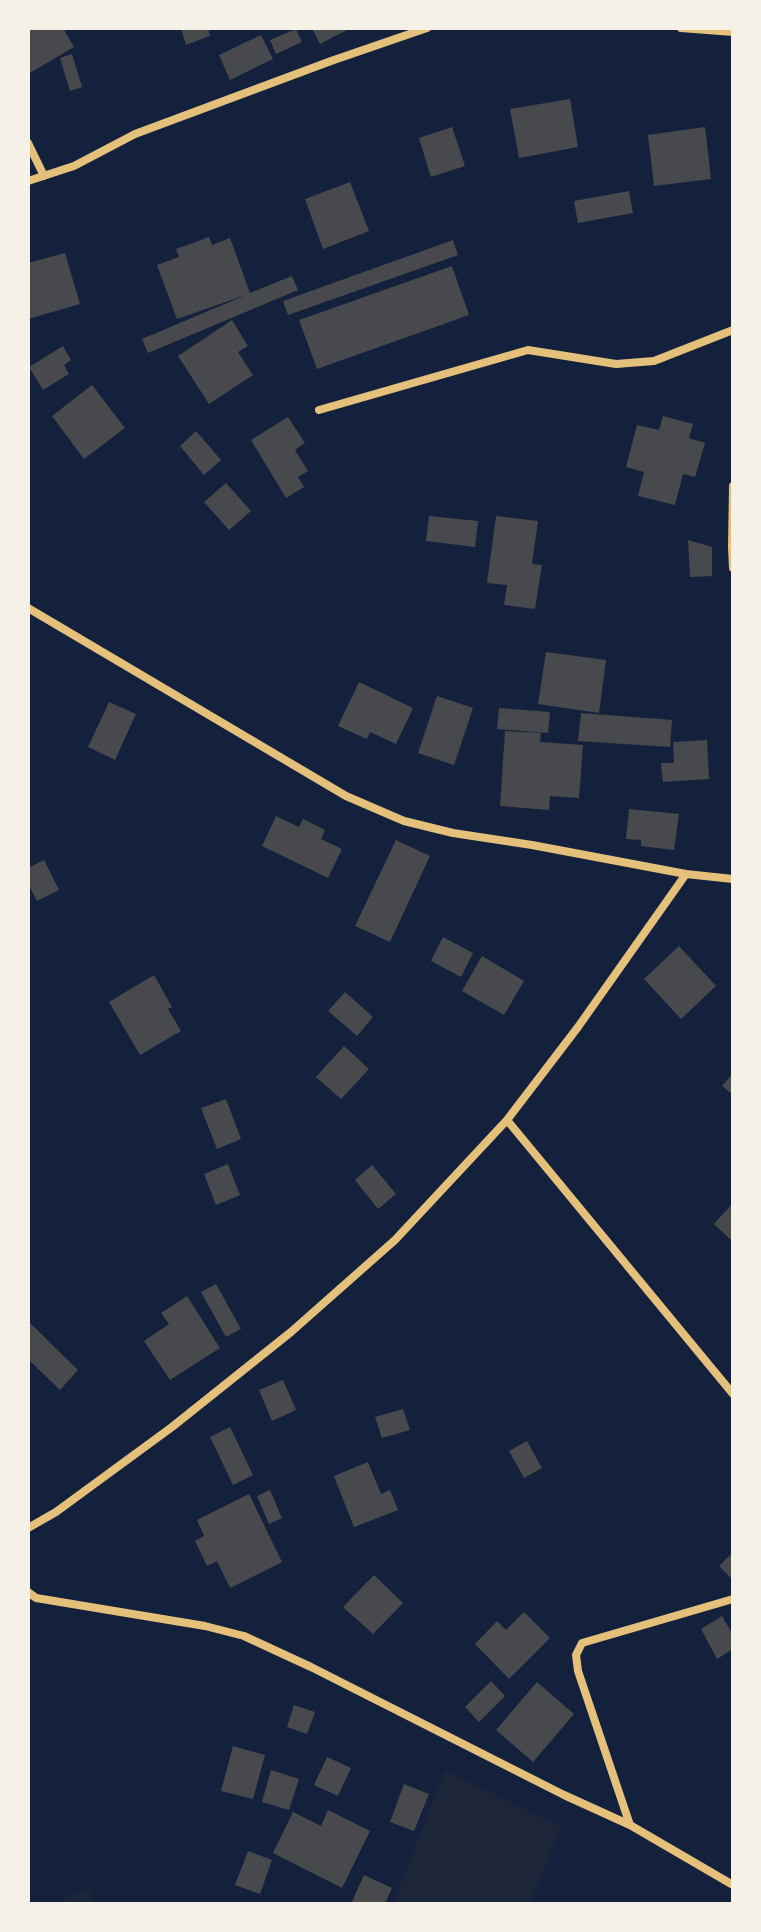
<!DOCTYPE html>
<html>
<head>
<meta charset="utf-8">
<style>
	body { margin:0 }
	#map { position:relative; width:761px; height:1932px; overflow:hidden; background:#14213d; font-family:Rubik,sans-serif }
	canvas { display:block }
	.frame { position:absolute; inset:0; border:30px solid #f6f1e7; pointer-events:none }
</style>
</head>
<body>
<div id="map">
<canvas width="761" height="1932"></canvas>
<div class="frame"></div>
</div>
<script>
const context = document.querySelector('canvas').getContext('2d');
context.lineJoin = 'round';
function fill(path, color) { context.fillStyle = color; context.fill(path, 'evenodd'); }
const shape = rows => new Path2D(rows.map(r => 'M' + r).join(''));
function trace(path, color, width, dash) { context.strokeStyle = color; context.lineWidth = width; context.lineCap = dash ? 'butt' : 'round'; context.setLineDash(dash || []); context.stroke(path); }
fill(shape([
	[445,1770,561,1827,530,1904,393,1904],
	[91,1886,91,1904,56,1904]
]), '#1d2539');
fill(shape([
	[28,28,63,28,74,47,30,73,28,70],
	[181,28,208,28,210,36,186,45],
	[312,28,351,28,320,44],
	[296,29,302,42,276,54,270,40],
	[261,35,273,59,230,80,219,55],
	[72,54,82,87,70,91,60,58],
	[570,99,578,147,519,158,510,109],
	[452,127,465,166,431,177,419,138],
	[705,127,711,179,654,186,648,135],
	[350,182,369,231,323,249,305,199],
	[629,191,633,213,578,223,574,201],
	[209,237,212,245,230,238,250,293,292,276,298,290,148,353,142,339,246,295,177,319,157,265,179,257,176,249],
	[453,240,458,255,288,315,283,301],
	[65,253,80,304,28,319,28,263],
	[452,266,469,315,317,369,299,320],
	[232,320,248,346,238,352,253,375,209,404,178,356],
	[63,346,71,360,64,365,69,374,43,390,29,367],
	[92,385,125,428,84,459,52,416],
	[663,416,693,424,689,438,705,443,695,477,683,474,675,505,638,496,644,472,626,467,637,425,659,430],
	[288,417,305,443,295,450,308,471,298,477,304,487,286,498,251,440],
	[196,431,221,460,204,475,180,446],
	[226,483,251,511,229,530,204,502],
	[429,516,478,521,475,547,426,541],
	[496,516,538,521,532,564,542,565,535,609,504,605,507,585,487,583],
	[688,540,712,547,712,576,690,577],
	[546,652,606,660,599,713,538,704],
	[359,682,413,708,396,744,370,732,367,739,338,726],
	[437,696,473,708,454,765,418,753],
	[109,702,136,714,115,760,88,747],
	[499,708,550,712,548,733,497,729],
	[581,713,672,720,670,747,578,741],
	[505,731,541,733,540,742,583,745,579,798,550,796,549,810,500,806],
	[707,740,709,779,663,782,661,763,674,763,673,742],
	[629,809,679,814,674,850,641,846,641,840,626,839],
	[276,816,299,827,303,819,325,830,321,839,342,849,328,878,262,846],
	[396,840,430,856,390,942,355,926],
	[44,860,59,890,37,901,28,883,28,868],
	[443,937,473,953,461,977,431,961],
	[679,946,716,986,681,1019,644,979],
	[482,956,524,981,504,1015,462,991],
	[154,975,172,1007,168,1009,181,1031,140,1055,109,1002],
	[345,992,373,1017,357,1036,328,1011],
	[344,1046,369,1069,341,1099,316,1077],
	[733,1073,733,1095,722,1086],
	[226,1099,241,1139,217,1149,201,1108],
	[228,1164,240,1195,216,1205,204,1174],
	[372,1165,396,1194,378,1209,355,1180],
	[733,1203,733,1242,714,1224],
	[216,1284,241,1329,226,1337,201,1292],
	[187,1296,220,1348,170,1380,144,1341,169,1324,161,1313],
	[28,1321,78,1370,60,1390,28,1359],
	[283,1380,296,1410,272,1421,259,1390],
	[403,1409,410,1430,382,1438,375,1417],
	[230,1427,253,1475,233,1485,210,1437],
	[527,1441,542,1468,524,1478,509,1451],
	[368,1462,381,1494,390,1490,398,1510,354,1527,334,1476],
	[270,1490,282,1518,269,1524,257,1496],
	[249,1494,282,1562,230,1588,217,1561,207,1566,195,1541,204,1536,197,1520],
	[733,1552,733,1580,719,1566],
	[374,1575,403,1603,373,1634,343,1607],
	[524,1612,550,1638,509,1679,475,1644,497,1621,506,1630],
	[722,1616,733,1635,733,1649,717,1659,701,1629],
	[491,1681,505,1696,479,1722,465,1707],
	[537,1682,574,1714,533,1762,496,1730],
	[294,1705,315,1712,307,1734,287,1727],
	[233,1746,265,1755,253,1799,221,1791],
	[327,1757,351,1768,338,1796,314,1785],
	[271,1770,299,1779,289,1810,262,1802],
	[404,1784,429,1794,414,1831,390,1822],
	[328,1810,370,1831,342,1888,273,1853,293,1812,321,1826],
	[248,1851,272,1860,260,1894,235,1885],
	[364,1875,392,1888,385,1904,351,1904]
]), '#48494c');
trace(shape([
	[681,28,733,32],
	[28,143,44,176],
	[28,181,74,166,135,134,331,61,427,28],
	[319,410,528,350,616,364,654,361,733,330],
	[733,486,732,547,733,568],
	[28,608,346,796,404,821,453,833,532,845,686,874,733,879],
	[507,1120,733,1394],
	[28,1528,56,1512,172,1427,291,1332,395,1240,507,1120,578,1027,686,874],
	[28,1592,36,1598,205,1626,244,1636,311,1667,564,1795,630,1825,733,1885],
	[630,1825,578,1671,576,1655,582,1643,733,1599]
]), '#e5c07b', 8);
</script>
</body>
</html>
